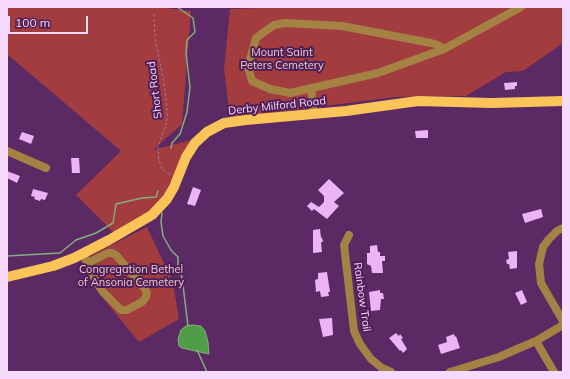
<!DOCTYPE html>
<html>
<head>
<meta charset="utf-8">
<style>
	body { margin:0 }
	#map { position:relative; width:570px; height:379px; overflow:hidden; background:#5b2963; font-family:Mulish,sans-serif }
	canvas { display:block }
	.frame { position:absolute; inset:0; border:8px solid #f6d9fb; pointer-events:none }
	.scale { position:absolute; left:8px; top:16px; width:80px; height:18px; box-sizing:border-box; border:2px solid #f6d9fb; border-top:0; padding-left:5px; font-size:12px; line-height:14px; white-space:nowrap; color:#f6d9fb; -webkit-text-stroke:3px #4f1e57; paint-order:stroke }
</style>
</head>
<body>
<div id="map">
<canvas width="570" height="379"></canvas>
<div class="frame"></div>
<div class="scale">100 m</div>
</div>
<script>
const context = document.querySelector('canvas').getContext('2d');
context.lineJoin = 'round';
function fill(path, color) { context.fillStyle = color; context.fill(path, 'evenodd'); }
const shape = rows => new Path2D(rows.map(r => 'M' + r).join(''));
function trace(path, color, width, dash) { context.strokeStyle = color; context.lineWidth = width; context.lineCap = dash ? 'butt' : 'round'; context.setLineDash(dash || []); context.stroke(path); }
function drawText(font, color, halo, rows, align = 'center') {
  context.font = font + ' Mulish,sans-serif'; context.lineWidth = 4; context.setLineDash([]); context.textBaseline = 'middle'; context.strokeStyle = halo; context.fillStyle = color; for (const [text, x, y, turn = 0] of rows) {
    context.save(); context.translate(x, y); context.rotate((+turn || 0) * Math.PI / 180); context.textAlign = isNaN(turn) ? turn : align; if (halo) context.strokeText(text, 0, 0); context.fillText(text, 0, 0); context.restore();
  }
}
fill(shape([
	[7,7,158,7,191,11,182,124,153,150,191,140,174,176,161,200,146,214,114,233,76,195,121,151,7,54],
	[288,7,563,7,563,43,523,71,506,72,466,96,395,97,230,118,224,69,230,9],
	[147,227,173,283,179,319,139,342,97,291,92,283,82,260]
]), '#a23c3f');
const water = shape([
	[192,325,201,326,205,331,208,342,209,354,182,348,179,346,178,339,181,330,186,326,192,325]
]);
fill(water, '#509d48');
trace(water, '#82af7e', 1);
trace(shape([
	[171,148,172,143,180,134,187,112,190,87,186,53,187,40,195,32,193,18,177,7],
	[162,213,161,222,163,236,171,250,178,257,178,267,182,277,188,326],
	[7,256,60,253,76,240,96,233,113,223,116,204,142,198,156,197,158,191],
	[197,350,207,372]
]), '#82af7e', 1.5);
fill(shape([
	[517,82,517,86,515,86,515,89,505,90,504,83],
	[428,130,428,138,416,138,415,131],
	[22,132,34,136,31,144,19,139],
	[71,158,79,158,80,173,72,173],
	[7,171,20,176,17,183,7,178],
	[329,179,344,193,334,202,339,206,327,219,314,209,312,211,307,206,311,202,319,207,324,202,324,196,318,190],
	[193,187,201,190,195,206,187,204],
	[33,189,48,193,45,200,41,199,40,201,34,199,35,197,31,196],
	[541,209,543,217,525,223,522,214],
	[320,229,321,238,322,237,323,242,321,242,322,252,313,253,313,230],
	[377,245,378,252,380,252,380,256,385,256,385,261,382,261,383,273,372,273,371,266,367,264,367,253,370,253,370,246],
	[517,251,517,268,510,269,509,264,507,264,506,260,509,259,508,252],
	[327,272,330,292,328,292,329,296,321,297,320,291,316,292,315,280,318,279,318,273],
	[380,290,380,293,383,293,384,299,381,299,380,310,371,311,369,292],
	[522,290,527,302,521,305,515,293],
	[332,318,333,335,323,337,319,319],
	[396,333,399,336,400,334,403,338,401,339,407,349,403,353,401,350,400,351,389,338],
	[454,334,455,337,456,336,460,348,441,354,438,345,447,342,446,337]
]), '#ecb3f5');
trace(shape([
	[154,14,155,38,164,83,167,108,167,122,158,147,159,160,162,169,171,176]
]), '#9e75a4', 1, [3, 2]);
trace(shape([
	[444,49,438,45,431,43,342,26,285,23,274,25,256,38,248,67,252,81,270,89,290,93,378,73,444,49,521,7],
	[311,88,314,114],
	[7,151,46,168],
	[563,228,557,231,549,239,543,247,539,264,541,283,563,321],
	[349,235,344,245,354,331,360,344,371,359,382,368,391,372],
	[83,254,93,276,103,292,121,310,127,310,142,302,146,297,147,293,145,289,116,255,112,253,108,253,88,263],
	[536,341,554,372],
	[450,372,499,357,517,349,536,341,563,325]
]), '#a48243', 8);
trace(shape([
	[7,277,53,266,74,258,109,240,152,215,167,199,174,187,186,157,195,143,207,132,224,123,246,120,346,111,418,101,492,103,563,101]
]), '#fbc459', 10);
drawText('11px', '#ebcccb', '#4f1e57', [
	["Mount Saint",282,53],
	["Peters Cemetery",282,66],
	["Congregation Bethel",131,270],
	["of Ansonia Cemetery",131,283]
]);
drawText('11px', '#f6d9fb', '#4f1e57', [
	["Short Road",155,90,-97],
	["Derby Milford Road",277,106,-6],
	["Rainbow Trail",362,297,82]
]);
</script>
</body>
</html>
